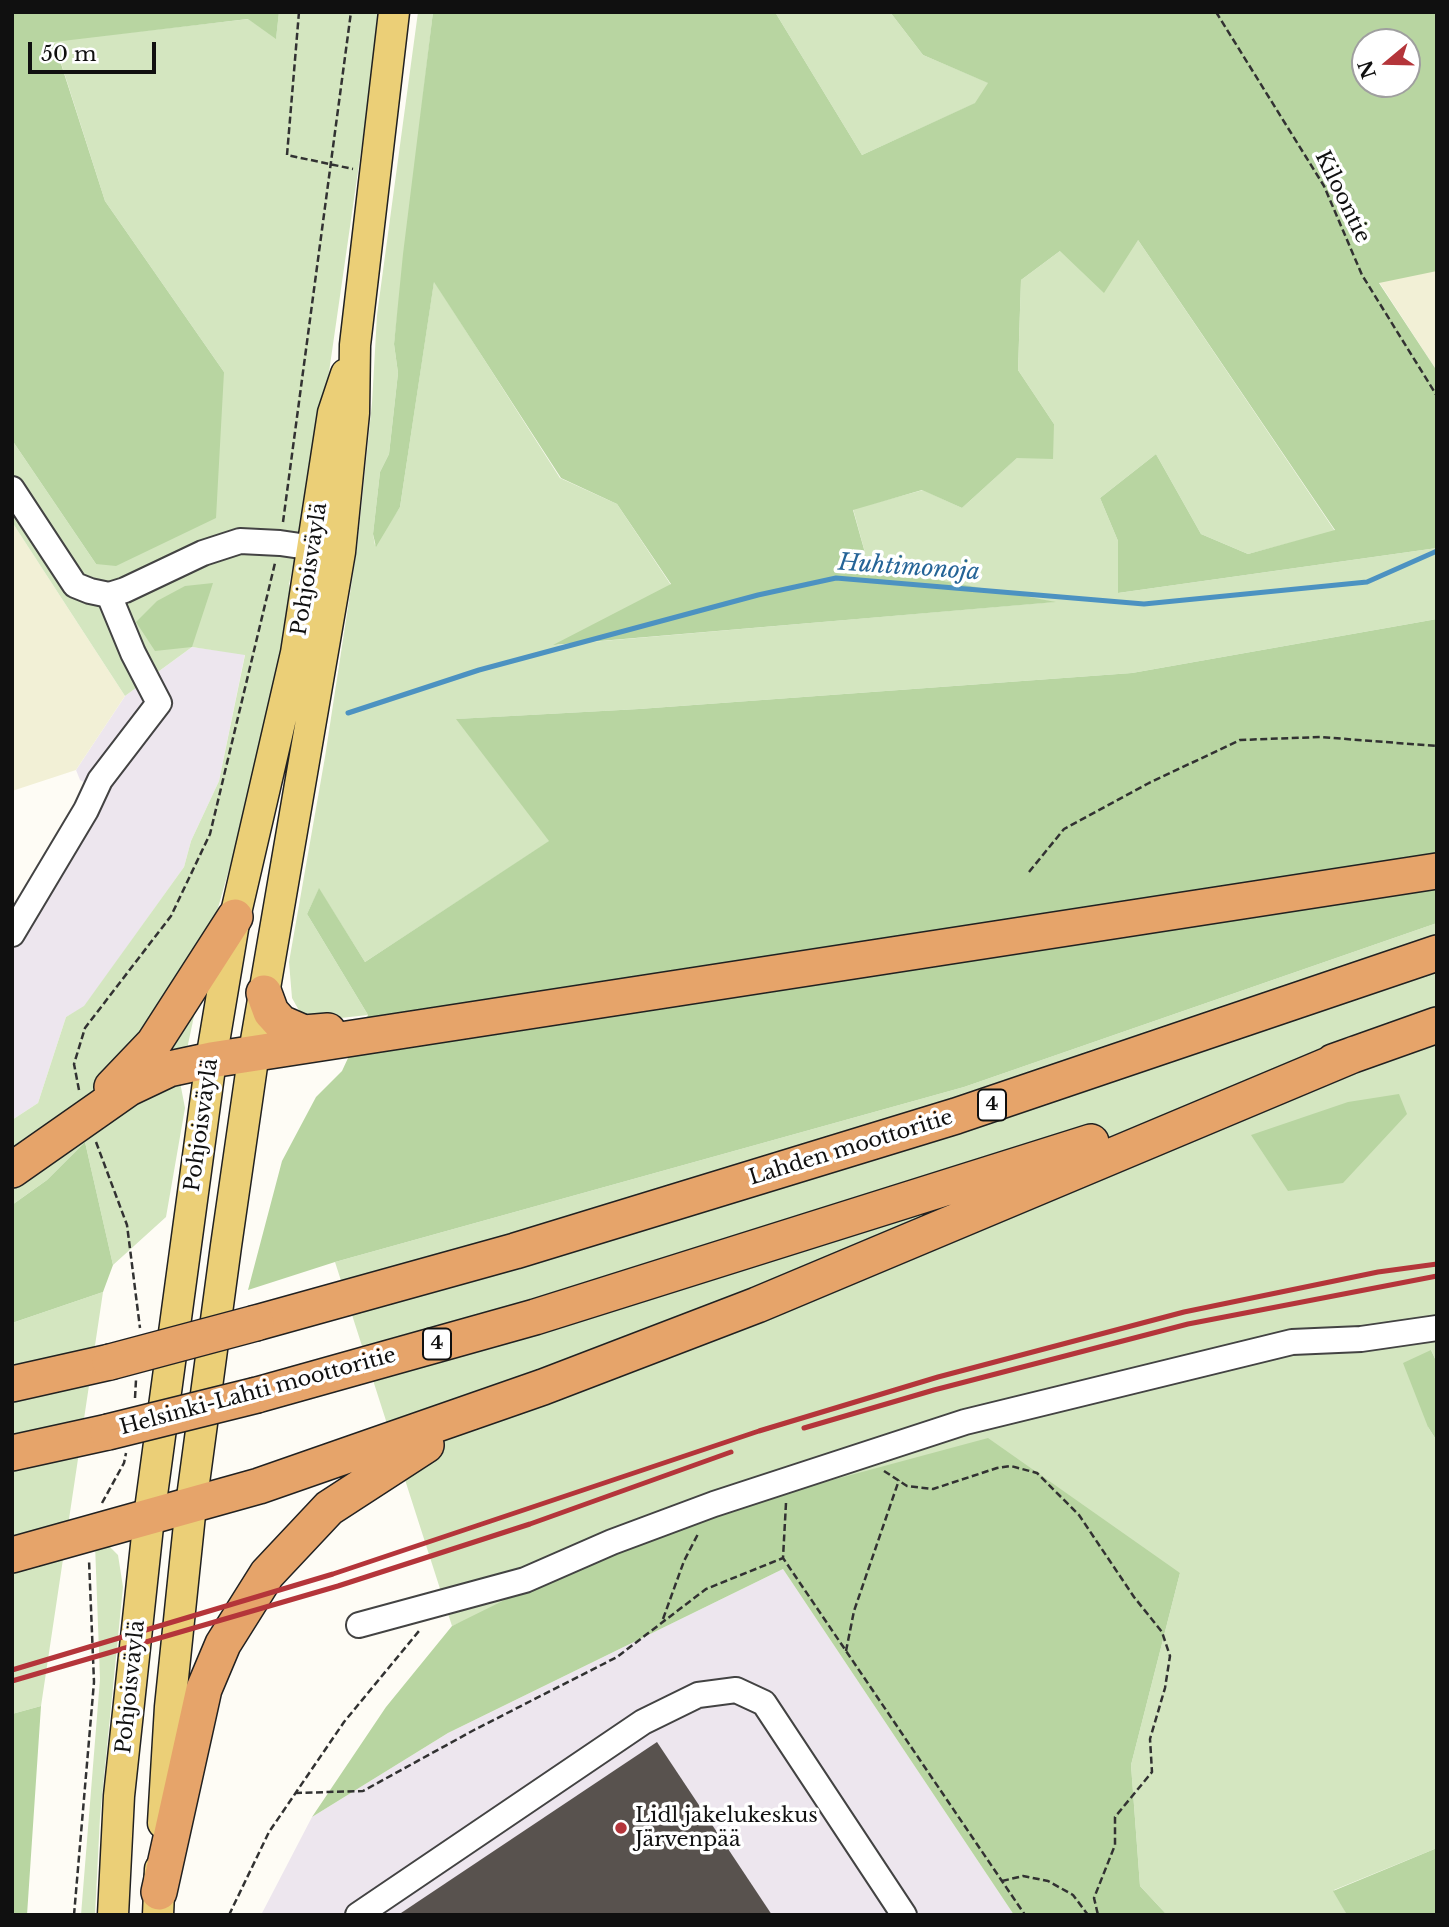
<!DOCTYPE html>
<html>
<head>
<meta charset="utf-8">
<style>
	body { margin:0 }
	#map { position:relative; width:1449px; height:1927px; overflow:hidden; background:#fefcf5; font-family:"Libre Baskerville",serif }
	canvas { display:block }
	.frame { position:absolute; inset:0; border:14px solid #101010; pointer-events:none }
	.north { position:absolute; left:1351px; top:28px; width:70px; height:70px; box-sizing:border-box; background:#fff; border:2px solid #9f9f9f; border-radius:50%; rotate:251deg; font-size:19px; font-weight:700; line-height:28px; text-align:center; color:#101010 }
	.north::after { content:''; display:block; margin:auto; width:24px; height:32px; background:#b4353a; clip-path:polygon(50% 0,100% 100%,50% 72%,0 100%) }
	.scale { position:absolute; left:28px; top:42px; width:128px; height:32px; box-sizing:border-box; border:4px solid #101010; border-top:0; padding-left:9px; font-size:21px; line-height:24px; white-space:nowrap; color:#101010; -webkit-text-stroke:5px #fff; paint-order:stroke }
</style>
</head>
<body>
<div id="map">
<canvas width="1449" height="1927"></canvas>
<div class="frame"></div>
<div class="north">N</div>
<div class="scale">50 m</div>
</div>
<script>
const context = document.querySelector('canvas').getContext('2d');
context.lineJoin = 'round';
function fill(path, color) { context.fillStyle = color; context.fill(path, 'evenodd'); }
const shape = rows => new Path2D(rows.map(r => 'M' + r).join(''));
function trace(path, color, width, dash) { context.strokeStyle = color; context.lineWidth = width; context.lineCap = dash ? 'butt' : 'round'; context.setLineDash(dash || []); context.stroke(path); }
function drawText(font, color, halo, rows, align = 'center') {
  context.font = font + ' "Libre Baskerville",serif'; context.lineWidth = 7; context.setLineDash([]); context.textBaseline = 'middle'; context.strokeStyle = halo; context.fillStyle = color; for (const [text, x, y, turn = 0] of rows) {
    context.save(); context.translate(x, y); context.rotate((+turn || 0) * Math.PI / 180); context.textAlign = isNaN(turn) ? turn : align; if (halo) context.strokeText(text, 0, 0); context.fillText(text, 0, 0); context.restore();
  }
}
fill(shape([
	[192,647,245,654,219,781,191,841,184,867,84,1007,66,1017,38,1103,12,1120,12,951,108,796,80,780,76,770,125,696],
	[783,1569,1014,1915,261,1915,312,1817,448,1733]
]), '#ede6ee');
fill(shape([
	[1437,270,1437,371,1379,282],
	[12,522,125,696,76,770,12,791]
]), '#f2f0d6');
fill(shape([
	[279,12,381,12,314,476,289,584,293,602,238,838,214,922,180,1082,185,1108,166,1217,113,1265,85,1142,47,1180,12,1205,12,1120,38,1103,66,1017,84,1006,184,867,191,841,219,781,245,655,192,647,125,696,12,522,12,440,96,564,224,372,105,201,54,41,249,19,276,38],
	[418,12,433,12,394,344,398,373,389,454,380,472,373,534,375,545,400,507,434,281,560,478,617,504,671,585,556,645,1053,602,869,567,853,509,923,490,962,508,1054,424,1018,370,1021,280,1060,251,1138,240,1335,531,1248,554,1201,534,1156,454,1100,498,1118,541,1118,593,1437,548,1437,619,1132,673,639,709,457,719,550,841,365,962,319,889,307,914,368,1015,313,1021,301,1014,292,998,289,962,325,757,357,548,372,403,377,315],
	[775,12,890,12,923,55,989,83,976,103,862,155],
	[1437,923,1437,1363,1431,1350,1428,1427,1437,1441,1437,1848,1334,1890,1347,1915,1167,1915,1140,1886,1131,1765,1180,1573,732,1507,452,1626,335,1262,964,1087],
	[103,1292,41,1706,12,1714,12,1323],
	[95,1544,107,1544,118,1555,123,1587,100,1817,95,1915,81,1915,100,1679]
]), '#d4e6c0');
fill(shape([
	[12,12,279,12,276,39,248,19,54,42,105,201,224,372,216,518,116,566,96,564,12,440],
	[433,12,775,12,862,155,975,103,988,83,923,55,890,12,1437,12,1437,271,1379,283,1437,371,1437,548,1118,593,1118,541,1100,498,1156,454,1201,534,1248,554,1335,530,1138,240,1104,293,1060,251,1021,280,1018,370,1054,424,1053,459,1017,458,962,508,922,490,853,510,869,567,1056,602,553,645,671,584,617,504,561,478,434,282,400,507,376,547,373,534,380,472,389,454,398,373,394,344,403,254],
	[1407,42,1407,84,1365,84,1365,42],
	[213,583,192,647,155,651,136,622,157,601,185,586],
	[1437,619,1437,923,964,1087,335,1262,248,1290,282,1161,316,1097,342,1071,368,1015,307,914,319,888,365,962,549,841,456,719,639,709,1132,673],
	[1399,1094,1407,1114,1343,1183,1288,1191,1251,1135,1348,1102],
	[85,1142,113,1265,103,1292,12,1323,12,1205,47,1180],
	[1431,1350,1437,1363,1437,1441,1428,1427,1403,1363],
	[988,1438,1180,1573,1131,1765,1140,1886,1167,1915,1014,1915,783,1569,448,1733,312,1817,386,1707,452,1626,539,1583,732,1507],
	[41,1706,27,1915,12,1915,12,1714],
	[1437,1848,1437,1915,1347,1915,1333,1891]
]), '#b8d5a1');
trace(shape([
	[348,713,479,670,758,595,836,578,1144,604,1367,582,1437,551]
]), '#4c92c1', 5);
fill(shape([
	[657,1742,772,1915,398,1915]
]), '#58524e');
const minor = shape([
	[12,489,75,585,90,591,109,595,125,590,203,553,240,541,280,543,328,550],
	[12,934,86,810,100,780,159,703,133,653,109,595],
	[359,1625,525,1580,612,1542,714,1504,965,1422,1292,1342,1361,1339,1437,1328],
	[358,1915,643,1722,698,1695,736,1690,764,1703,904,1915]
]);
const major = shape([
	[163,1823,170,1707,191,1505,226,1246,254,1052,340,552,354,413,355,345,394,12],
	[113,1915,119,1796,149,1517,211,1060,235,917,296,653,333,413,346,374],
	[158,1915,160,1869]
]);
const highway = shape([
	[264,993,271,1012,281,1023,304,1033,328,1031],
	[1333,1062,1437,1025],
	[112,1087,154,1043,235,917],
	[12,1170,129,1088,169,1069,211,1060,1437,871],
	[256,1323,515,1251,956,1116,1437,953],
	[12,1384,110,1362],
	[257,1395,535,1317,1091,1142],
	[12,1453,108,1432],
	[12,1555,259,1486,543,1387,757,1305,1355,1054],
	[159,1892,204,1689,223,1644,267,1574,329,1508,426,1445]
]);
trace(minor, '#434343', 28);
trace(major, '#212121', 33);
trace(highway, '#212121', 38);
trace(shape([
	[299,12,287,155,353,169],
	[1216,12,1324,186,1362,275,1437,396],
	[283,522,351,12],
	[1029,872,1064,829,1149,783,1240,740,1320,737,1437,746],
	[79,1090,74,1064,85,1028,171,916,210,834,275,563],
	[96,1142,127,1225,140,1328],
	[135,1398,136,1380],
	[884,1471,907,1486,933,1489,997,1468,1011,1466,1037,1473,1079,1515,1134,1597,1162,1632,1170,1656,1165,1688,1150,1739,1152,1772,1115,1817,1115,1845,1094,1898,1098,1915],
	[102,1503,124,1463,126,1453],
	[786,1503,783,1558,1025,1915],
	[663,1619,684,1561,699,1532],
	[846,1651,854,1611,899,1480],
	[295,1793,363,1791,474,1730,617,1657,706,1589,783,1558],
	[1002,1881,1023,1876,1048,1881,1073,1895,1088,1915],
	[74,1915,94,1682,89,1560],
	[229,1915,269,1832,344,1722,419,1631]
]), '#323232', 2.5, [7, 3.5]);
trace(minor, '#fff', 24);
trace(major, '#ebcf77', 30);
trace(highway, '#e6a46a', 35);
trace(shape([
	[804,1428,934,1390,1188,1324,1437,1276],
	[12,1670,333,1574,759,1431,938,1377,1184,1312,1378,1272,1437,1264],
	[12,1681,338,1586,530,1524,731,1452]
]), '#b4353a', 5);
const highwayBridge = shape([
	[110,1362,256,1323],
	[108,1432,257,1395]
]);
trace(highwayBridge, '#212121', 38, []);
trace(highwayBridge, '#e6a46a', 35);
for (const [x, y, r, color] of [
	[621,1828,7,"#b4353a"]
]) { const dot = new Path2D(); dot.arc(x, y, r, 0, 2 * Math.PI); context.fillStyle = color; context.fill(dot); trace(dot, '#fff', 2.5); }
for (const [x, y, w] of [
	[992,1105,28],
	[437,1344,28]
]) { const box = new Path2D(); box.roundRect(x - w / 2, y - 15.5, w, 31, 5); context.fillStyle = '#fff'; context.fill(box); trace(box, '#101010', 2); }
drawText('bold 19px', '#101010', null, [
	["4",992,1105],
	["4",437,1344]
]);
drawText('21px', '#101010', '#fff', [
	["Kiloontie",1342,197,64],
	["Pohjoisväylä",310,569,-81],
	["Pohjoisväylä",202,1125,-82],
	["Lahden moottoritie",851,1148,-17],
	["Helsinki-Lahti moottoritie",258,1392,-15],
	["Pohjoisväylä",131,1687,-84]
]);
drawText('21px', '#101010', '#fff', [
	["Lidl jakelukeskus",635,1816],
	["Järvenpää",635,1840]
], 'left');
drawText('italic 23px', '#256497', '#fff', [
	["Huhtimonoja",909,568,4]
]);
</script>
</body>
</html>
